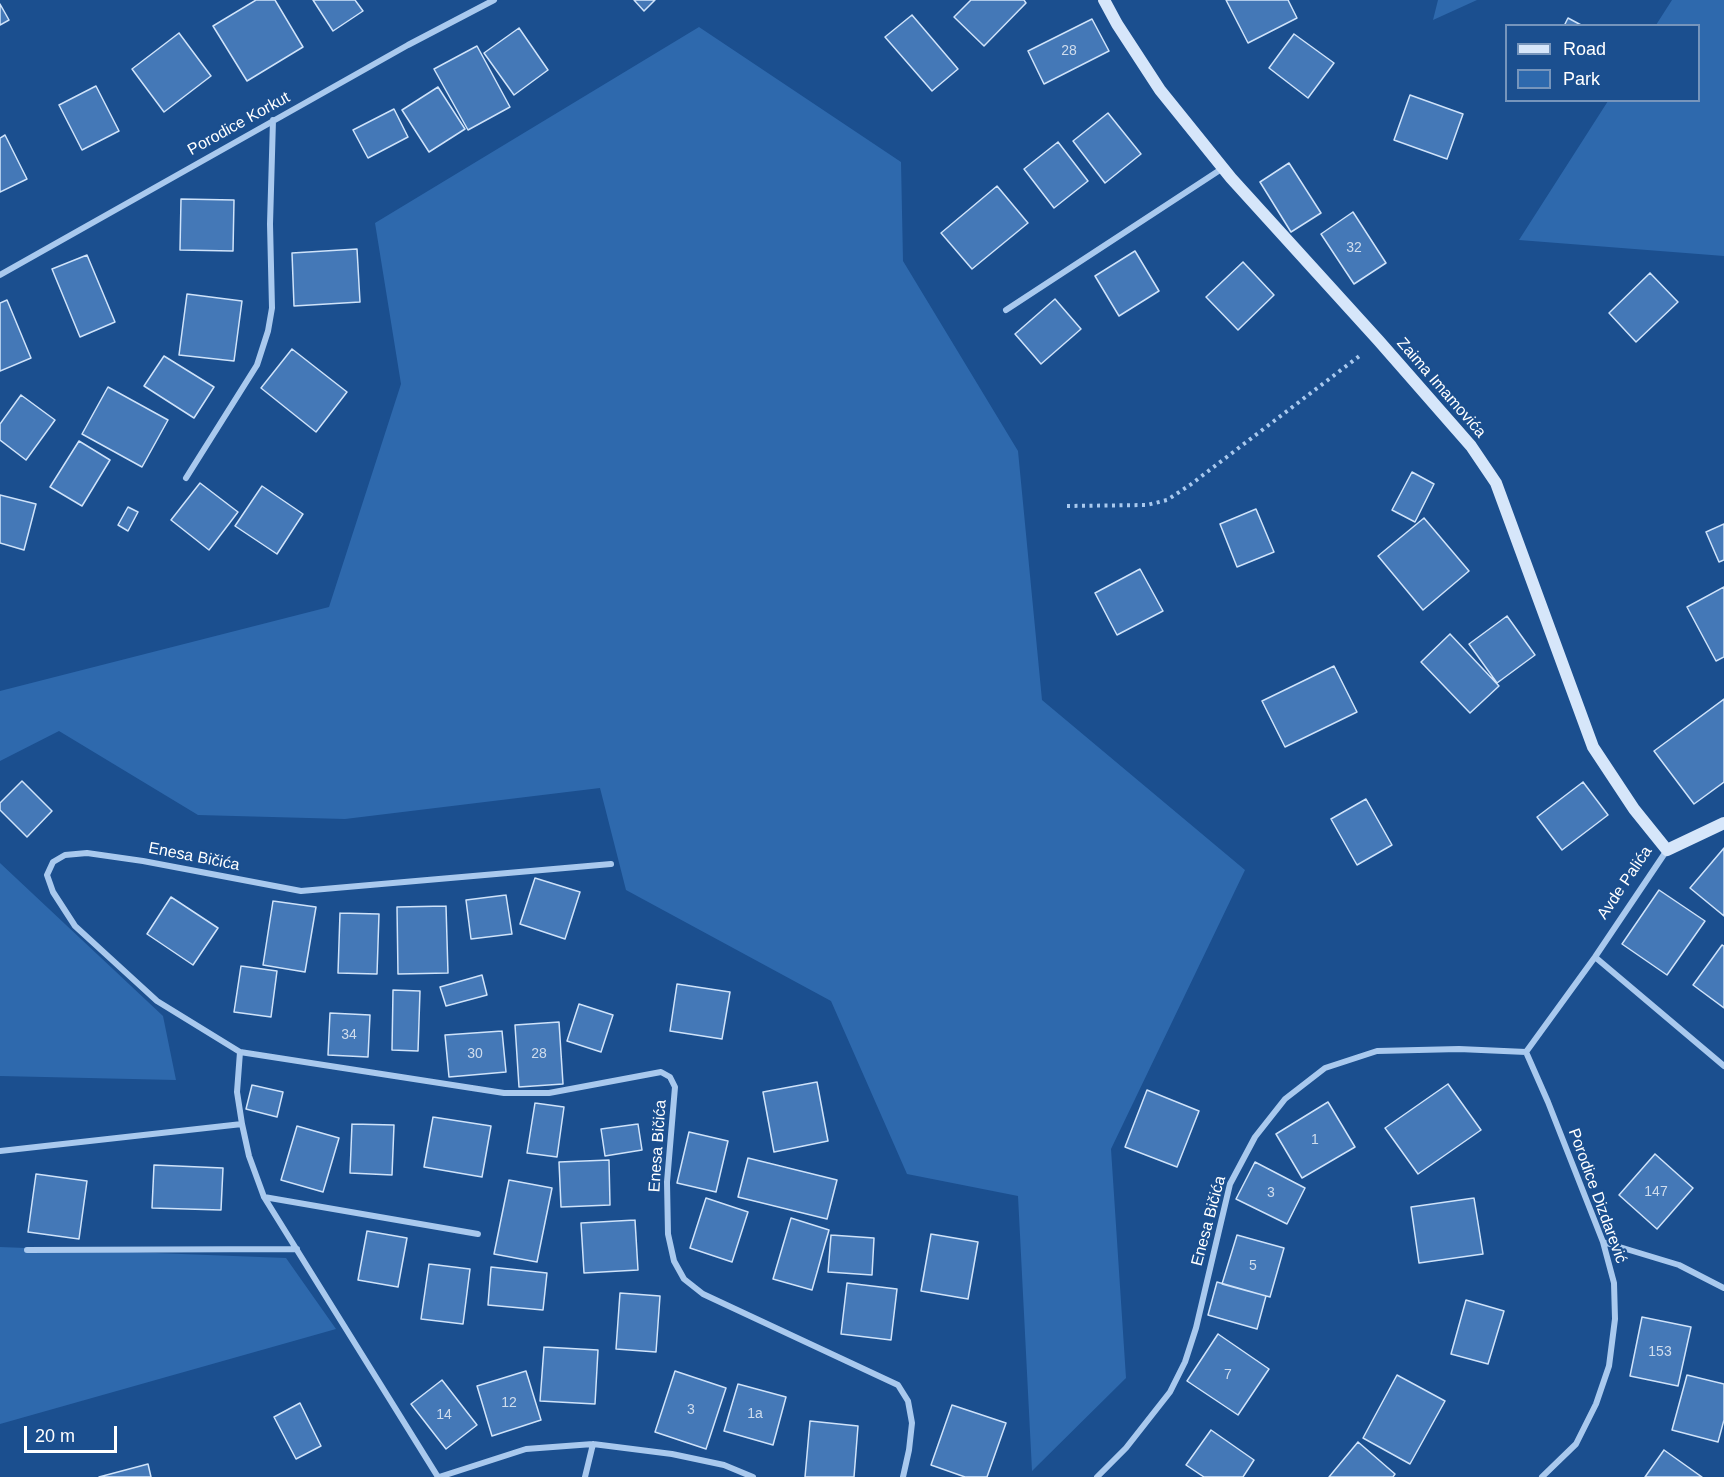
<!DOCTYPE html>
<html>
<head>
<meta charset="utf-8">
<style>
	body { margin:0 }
	#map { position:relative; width:1724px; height:1477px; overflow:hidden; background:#1b4f8f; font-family:Arial,sans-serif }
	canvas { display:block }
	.legend { position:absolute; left:1505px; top:24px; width:195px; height:78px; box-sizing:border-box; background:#1b4f8f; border:2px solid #7695bc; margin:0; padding:8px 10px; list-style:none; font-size:18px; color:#fff }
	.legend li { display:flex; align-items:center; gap:12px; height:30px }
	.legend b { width:30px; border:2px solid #7695bc }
	.scale { position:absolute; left:24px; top:1426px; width:93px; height:27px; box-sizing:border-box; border:3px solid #fff; border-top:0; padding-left:8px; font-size:18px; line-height:21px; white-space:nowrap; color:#fff; -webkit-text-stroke:4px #1b4f8f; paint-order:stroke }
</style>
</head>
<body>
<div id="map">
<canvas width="1724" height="1477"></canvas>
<ul class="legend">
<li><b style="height:8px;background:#d6e6fa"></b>Road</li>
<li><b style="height:16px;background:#2e69ad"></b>Park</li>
</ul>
<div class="scale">20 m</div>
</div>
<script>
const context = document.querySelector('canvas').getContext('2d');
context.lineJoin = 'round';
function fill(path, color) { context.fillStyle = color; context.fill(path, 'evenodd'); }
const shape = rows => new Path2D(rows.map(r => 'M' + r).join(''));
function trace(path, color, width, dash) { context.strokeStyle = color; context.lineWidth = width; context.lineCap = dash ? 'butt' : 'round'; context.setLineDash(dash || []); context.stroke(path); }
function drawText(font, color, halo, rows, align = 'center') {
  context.font = font + ' Arial,sans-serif'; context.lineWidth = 4.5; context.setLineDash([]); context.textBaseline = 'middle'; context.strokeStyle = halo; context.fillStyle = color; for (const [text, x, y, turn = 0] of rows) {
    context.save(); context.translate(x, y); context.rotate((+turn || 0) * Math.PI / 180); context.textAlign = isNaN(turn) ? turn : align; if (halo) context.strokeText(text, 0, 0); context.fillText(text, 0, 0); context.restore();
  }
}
fill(shape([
	[1438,0,1477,0,1433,20],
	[1672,0,1724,0,1724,256,1519,240,1608,101,1698,100,1698,26,1656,25],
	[699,27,901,162,903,261,1018,451,1042,700,1245,870,1111,1149,1126,1378,1032,1471,1018,1196,907,1174,831,1001,626,890,600,788,345,819,198,815,59,731,0,761,0,691,329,607,401,384,375,223],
	[0,863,163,1016,176,1080,0,1076],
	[0,1247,286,1258,336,1329,0,1424]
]), '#2e69ad');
const building = shape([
	[256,0,275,0,303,47,247,81,213,26,256,0],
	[313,0,355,0,363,11,333,31,313,0],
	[634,0,655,0,644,11,634,0],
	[971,0,1024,0,1026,3,984,46,954,17,971,0],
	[1226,0,1288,0,1297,18,1248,43,1226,0],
	[0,4,9,20,0,25,0,4],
	[912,15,958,69,932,91,885,37,912,15],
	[1568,18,1583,26,1564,26,1568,18],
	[1092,19,1109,51,1044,84,1028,51,1092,19],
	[519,28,548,70,514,95,484,53,519,28],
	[179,33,211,76,164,112,132,69,179,33],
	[1294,34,1334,63,1308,98,1269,68,1294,34],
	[477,46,510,107,468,130,434,69,477,46],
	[96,86,119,131,82,150,59,105,96,86],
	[438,87,465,129,429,152,402,110,438,87],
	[1410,95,1463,114,1447,159,1394,140,1410,95],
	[394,109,408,137,368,158,353,130,394,109],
	[1108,113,1141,154,1105,183,1073,141,1108,113],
	[5,135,27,179,0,192,0,138,5,135],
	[1058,142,1088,181,1054,208,1024,169,1058,142],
	[1289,163,1321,213,1291,232,1260,182,1289,163],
	[997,186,1028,223,972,269,941,233,997,186],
	[181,199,234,200,233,251,180,250,181,199],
	[1353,212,1386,263,1354,284,1321,234,1353,212],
	[357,249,360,302,294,306,292,253,357,249],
	[1135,251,1159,291,1119,316,1095,276,1135,251],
	[87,255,115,322,80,337,52,269,87,255],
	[1243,262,1274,295,1238,330,1206,297,1243,262],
	[1650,273,1678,302,1636,342,1609,313,1650,273],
	[187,294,242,301,234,361,179,355,187,294],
	[1055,299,1081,329,1041,364,1015,334,1055,299],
	[7,300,31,358,0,371,0,303,7,300],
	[292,349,347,392,316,432,261,388,292,349],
	[164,356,214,387,194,418,144,386,164,356],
	[108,387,168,420,142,467,82,434,108,387],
	[21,395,55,420,26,460,0,440,0,424,21,395],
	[79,441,110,460,82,506,50,487,79,441],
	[1412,472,1434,484,1415,522,1392,510,1412,472],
	[200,483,238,512,209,550,171,520,200,483],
	[262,486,303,514,277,554,235,526,262,486],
	[0,495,36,504,24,550,0,543,0,495],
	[128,507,138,512,128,531,118,525,128,507],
	[1256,509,1274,552,1237,567,1220,524,1256,509],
	[1424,518,1469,571,1423,610,1378,556,1424,518],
	[1724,524,1724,560,1719,562,1706,532,1724,524],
	[1140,569,1163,611,1117,635,1095,593,1140,569],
	[1724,587,1724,657,1716,661,1687,607,1724,587],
	[1507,616,1535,655,1497,683,1469,644,1507,616],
	[1450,634,1499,686,1470,713,1421,662,1450,634],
	[1334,666,1357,712,1285,747,1262,701,1334,666],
	[1724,699,1724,782,1694,804,1654,751,1724,699],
	[22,781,52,811,27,837,0,810,0,803,22,781],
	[1583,782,1608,815,1562,850,1537,817,1583,782],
	[1366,799,1392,845,1357,865,1331,819,1366,799],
	[1724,848,1724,916,1690,888,1724,848],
	[535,878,580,892,565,939,520,924,535,878],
	[1659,890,1705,921,1667,975,1622,944,1659,890],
	[506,895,512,934,471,939,466,900,506,895],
	[171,897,218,928,193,965,147,934,171,897],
	[273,901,316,907,305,972,263,965,273,901],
	[446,906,448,973,398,974,397,907,446,906],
	[340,913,379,914,377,974,338,973,340,913],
	[1722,945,1724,946,1724,1008,1693,985,1722,945],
	[241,966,277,971,271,1017,234,1012,241,966],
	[482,975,487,995,446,1006,440,987,482,975],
	[677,984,730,992,722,1039,670,1031,677,984],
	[393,990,420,991,418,1051,392,1050,393,990],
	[579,1004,613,1015,601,1052,567,1041,579,1004],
	[330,1013,370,1015,368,1057,328,1055,330,1013],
	[559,1022,563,1084,519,1087,515,1025,559,1022],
	[502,1031,506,1072,449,1077,445,1035,502,1031],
	[817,1082,828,1141,774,1152,763,1092,817,1082],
	[1448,1084,1481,1130,1418,1174,1385,1128,1448,1084],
	[252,1085,283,1092,277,1117,246,1109,252,1085],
	[1147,1090,1199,1111,1177,1167,1125,1147,1147,1090],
	[1328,1102,1355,1147,1302,1178,1276,1134,1328,1102],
	[535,1103,564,1107,557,1157,527,1153,535,1103],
	[433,1117,491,1126,482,1177,424,1167,433,1117],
	[352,1124,394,1125,392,1175,350,1173,352,1124],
	[638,1124,642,1150,605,1156,601,1129,638,1124],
	[297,1126,339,1138,323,1192,281,1180,297,1126],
	[689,1132,728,1141,716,1192,677,1183,689,1132],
	[1655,1154,1693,1188,1657,1229,1619,1195,1655,1154],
	[748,1158,837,1180,827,1219,738,1197,748,1158],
	[609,1160,610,1205,561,1207,559,1162,609,1160],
	[1255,1162,1305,1188,1287,1224,1236,1199,1255,1162],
	[154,1165,223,1168,221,1210,152,1208,154,1165],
	[36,1174,87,1181,79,1239,28,1232,36,1174],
	[509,1180,552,1188,537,1262,494,1254,509,1180],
	[706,1198,748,1212,732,1262,690,1248,706,1198],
	[1474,1198,1483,1254,1419,1263,1411,1207,1474,1198],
	[791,1218,829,1230,812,1290,773,1279,791,1218],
	[635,1220,638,1270,584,1273,581,1223,635,1220],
	[367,1231,407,1238,398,1287,358,1280,367,1231],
	[931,1234,978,1242,968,1299,921,1291,931,1234],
	[831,1235,874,1238,872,1275,828,1272,831,1235],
	[1237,1235,1284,1248,1270,1297,1222,1284,1237,1235],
	[429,1264,470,1269,463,1324,421,1319,429,1264],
	[491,1267,547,1273,543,1310,488,1305,491,1267],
	[1217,1282,1266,1296,1257,1329,1208,1315,1217,1282],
	[847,1283,897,1289,891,1340,841,1334,847,1283],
	[620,1293,660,1296,656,1352,616,1349,620,1293],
	[1466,1300,1504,1311,1488,1364,1451,1354,1466,1300],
	[1642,1317,1691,1327,1678,1386,1630,1376,1642,1317],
	[1218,1334,1269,1369,1238,1415,1187,1381,1218,1334],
	[544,1347,598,1350,595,1404,540,1401,544,1347],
	[526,1371,541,1420,492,1436,477,1386,526,1371],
	[675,1371,726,1388,706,1449,655,1432,675,1371],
	[1397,1375,1445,1401,1410,1464,1363,1438,1397,1375],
	[1687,1375,1724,1384,1724,1420,1718,1442,1672,1430,1687,1375],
	[442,1380,477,1425,446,1449,411,1404,442,1380],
	[738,1384,786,1397,773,1445,724,1431,738,1384],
	[300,1403,321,1446,296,1459,274,1417,300,1403],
	[952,1405,1006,1423,987,1477,965,1477,931,1465,952,1405],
	[810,1421,858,1426,854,1477,805,1477,810,1421],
	[1211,1430,1254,1460,1243,1477,1204,1477,1186,1465,1211,1430],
	[1358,1442,1395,1474,1393,1477,1329,1477,1358,1442],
	[1664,1450,1702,1477,1645,1477,1664,1450],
	[148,1464,151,1477,99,1477,148,1464]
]);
fill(building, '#4478b7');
trace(building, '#cfe3fa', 1.5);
trace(shape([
	[1067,506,1147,505,1167,500,1190,485,1362,354]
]), '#a9c9ee', 4, [3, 4.5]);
trace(shape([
	[0,275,408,45,494,0],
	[1006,310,1223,168],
	[186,478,257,365,268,331,272,308,270,224,273,120],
	[611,864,301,891,143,861,87,853,65,855,53,862,47,875,53,892,75,926,157,1001,240,1052,504,1093,549,1093,661,1072,670,1077,675,1087,667,1182,668,1234,674,1261,684,1279,703,1294,898,1385,908,1401,912,1423,909,1450,903,1477],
	[1595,957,1724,1066],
	[240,1052,237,1092,242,1124,249,1156,264,1197,438,1477],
	[1526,1052,1548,1102,1603,1242,1614,1283,1615,1319,1609,1366,1596,1404,1576,1444,1542,1477],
	[1526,1052,1595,957,1667,850],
	[0,1151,242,1124],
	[264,1197,478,1234],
	[1603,1242,1679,1265,1724,1288],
	[27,1250,297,1249],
	[439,1477,526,1449,593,1444,672,1454,724,1465,753,1477],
	[585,1477,593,1444],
	[1097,1477,1126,1448,1170,1392,1185,1362,1196,1328,1230,1184,1255,1137,1285,1099,1325,1068,1377,1051,1459,1049,1526,1052]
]), '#a9c9ee', 6);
trace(shape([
	[1104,0,1117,24,1160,90,1231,178,1379,341,1471,446,1496,483,1593,747,1634,809,1667,850,1724,823]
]), '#d6e6fa', 12);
drawText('14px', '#d0dded', null, [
	["28",1069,51],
	["32",1354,248],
	["34",349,1035],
	["30",475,1054],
	["28",539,1054],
	["1",1315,1140],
	["147",1656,1192],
	["3",1271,1193],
	["5",1253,1266],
	["153",1660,1352],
	["7",1228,1375],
	["12",509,1403],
	["3",691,1410],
	["1a",755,1414],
	["14",444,1415]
]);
drawText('16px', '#fff', '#1b4f8f', [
	["Porodice Korkut",239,124,-29],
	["Zaima Imamovića",1441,388,49],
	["Enesa Bičića",194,857,11],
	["Avde Palića",1625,883,-56],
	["Enesa Bičića",658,1146,-86],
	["Porodice Dizdarević",1597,1196,70],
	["Enesa Bičića",1209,1221,-75]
]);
</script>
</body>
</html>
